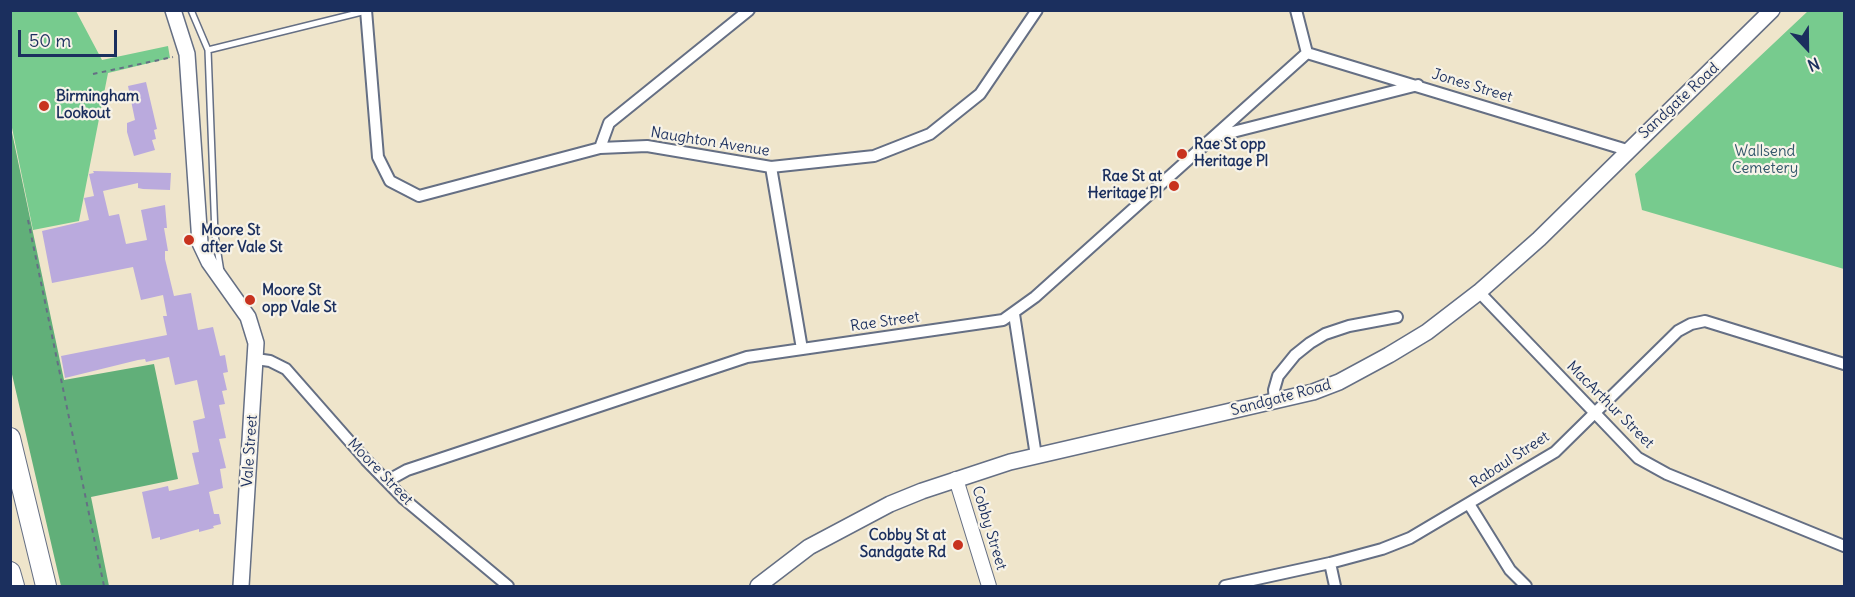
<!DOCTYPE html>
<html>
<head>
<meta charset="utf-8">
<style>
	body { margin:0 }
	#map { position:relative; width:1855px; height:597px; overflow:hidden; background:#efe5cb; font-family:Delius,sans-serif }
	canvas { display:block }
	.frame { position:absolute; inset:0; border:12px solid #1b2f5e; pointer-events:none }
	.north { position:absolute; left:1777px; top:18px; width:60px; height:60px; -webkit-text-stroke:4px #f7f3e8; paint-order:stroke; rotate:158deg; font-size:16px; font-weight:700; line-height:24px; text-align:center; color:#1b2f5e }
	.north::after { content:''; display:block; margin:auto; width:21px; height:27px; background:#1b2f5e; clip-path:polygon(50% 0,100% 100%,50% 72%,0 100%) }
	.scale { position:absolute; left:18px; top:30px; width:99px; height:27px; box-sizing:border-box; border:3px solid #1b2f5e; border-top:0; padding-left:8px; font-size:18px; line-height:21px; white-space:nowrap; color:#1b2f5e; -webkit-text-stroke:4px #f7f3e8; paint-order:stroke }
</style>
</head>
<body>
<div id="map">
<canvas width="1855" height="597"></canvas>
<div class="frame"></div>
<div class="north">N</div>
<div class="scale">50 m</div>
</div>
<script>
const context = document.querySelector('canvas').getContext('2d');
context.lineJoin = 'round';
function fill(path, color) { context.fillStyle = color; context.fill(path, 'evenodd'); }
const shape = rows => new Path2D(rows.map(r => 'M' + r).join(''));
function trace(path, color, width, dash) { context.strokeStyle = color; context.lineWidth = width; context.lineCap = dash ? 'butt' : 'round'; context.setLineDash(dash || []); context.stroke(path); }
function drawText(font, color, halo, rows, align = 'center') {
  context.font = font + ' Delius,sans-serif'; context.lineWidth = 4.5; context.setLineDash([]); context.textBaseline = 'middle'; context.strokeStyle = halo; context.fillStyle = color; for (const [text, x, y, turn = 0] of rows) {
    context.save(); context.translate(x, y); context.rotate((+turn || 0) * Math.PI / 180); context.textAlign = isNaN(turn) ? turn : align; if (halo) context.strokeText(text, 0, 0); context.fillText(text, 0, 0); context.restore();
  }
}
fill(shape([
	[10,11,76,11,102,60,168,46,170,58,108,73,79,221,33,230,11,123],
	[1808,11,1844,11,1844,269,1642,210,1635,174]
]), '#77cb8e');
fill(shape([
	[10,123,64,380,154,364,178,479,91,497,109,586,61,586,11,370]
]), '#61af79');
fill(shape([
	[146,82,157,129,154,130,156,139,152,140,155,150,134,156,127,132,127,123,135,120,128,86],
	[93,171,171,173,170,190,143,189,138,188,138,183,103,191,109,216,119,214,126,244,147,240,141,210,165,205,167,228,164,228,168,251,165,251,165,259,174,296,191,293,198,330,213,327,220,356,225,355,228,372,223,373,227,390,222,391,225,404,219,405,226,438,219,439,226,468,220,469,223,488,209,492,214,514,219,514,221,524,213,526,214,528,199,532,199,529,160,540,160,537,152,539,142,492,168,486,169,491,199,484,192,453,199,452,193,421,205,418,197,380,175,385,169,357,146,362,145,359,138,360,65,378,61,356,167,335,163,316,167,316,163,295,141,300,133,267,52,283,42,231,89,220,84,198,94,196,89,174,94,173]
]), '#baaadd');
const service = shape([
	[191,10,208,50,215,235,221,272],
	[208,50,366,11]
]);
const minor = shape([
	[366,10,378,157,390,181,419,196,600,148,647,146,771,167,874,156,930,134,980,94,1037,10],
	[1296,10,1307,53],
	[1307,53,1627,150],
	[1221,135,1418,85],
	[600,148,609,123,749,10],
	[771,167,802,349],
	[1479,292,1638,458,1667,474,1844,546],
	[1014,314,1036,456],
	[256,359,270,361,286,369,366,460,404,499,508,586],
	[1275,401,1274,390,1278,376,1295,355,1310,343,1325,334,1349,326,1397,317],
	[387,481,407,470,747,357,1003,320,1035,297,1307,53],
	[1469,504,1510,570,1526,586],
	[1330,563,1335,586],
	[1225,586,1330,563,1382,549,1410,538,1555,452,1678,331,1691,324,1705,321,1844,364]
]);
const tertiary = shape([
	[956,479,989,586]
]);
const secondary = shape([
	[173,10,187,54,200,243,209,262,248,317,256,343,241,586],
	[758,586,809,547,890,504,922,491,1010,462,1313,392,1339,382,1389,355,1427,332,1479,292,1539,239,1772,10]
]);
const motorway = shape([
	[10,438,46,586],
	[10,572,14,586]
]);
trace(service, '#656f84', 8);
trace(minor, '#656f84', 14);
trace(tertiary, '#656f84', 16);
trace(secondary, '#656f84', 18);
trace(motorway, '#656f84', 22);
trace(shape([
	[93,74,173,57],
	[28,220,104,586]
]), '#656f84', 2, [4.5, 4.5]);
trace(service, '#fff', 5);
trace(minor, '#fff', 10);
trace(tertiary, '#fff', 14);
trace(secondary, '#fff', 15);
trace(motorway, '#fff', 20);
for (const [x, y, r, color] of [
	[44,106,6,"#c8321e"],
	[1182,154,6,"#c8321e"],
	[1174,186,6,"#c8321e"],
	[189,240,6,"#c8321e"],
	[250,300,6,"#c8321e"],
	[958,545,6,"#c8321e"]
]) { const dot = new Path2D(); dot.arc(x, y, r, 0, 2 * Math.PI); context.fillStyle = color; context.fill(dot); trace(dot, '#f7f3e8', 2); }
drawText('15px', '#1b2f5e', '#f7f3e8', [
	["Jones Street",1472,86,17],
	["Sandgate Road",1679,101,-43],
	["Naughton Avenue",710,142,9],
	["Rae Street",885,322,-8],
	["Sandgate Road",1281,398,-15],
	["MacArthur Street",1610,405,45],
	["Vale Street",250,451,-86],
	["Rabaul Street",1510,460,-33],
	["Moore Street",380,472,46],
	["Cobby Street",989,528,73]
]);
drawText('bold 15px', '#1b2f5e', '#f7f3e8', [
	["Birmingham",56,97],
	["Lookout",56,114],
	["Rae St opp",1194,145],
	["Heritage Pl",1194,162],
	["Rae St at",1162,177,"right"],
	["Heritage Pl",1162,194,"right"],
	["Moore St",201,231],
	["after Vale St",201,248],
	["Moore St",262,291],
	["opp Vale St",262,308],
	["Cobby St at",946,536,"right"],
	["Sandgate Rd",946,553,"right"]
], 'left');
drawText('15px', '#32566a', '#f7f3e8', [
	["Wallsend",1765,152],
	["Cemetery",1765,169]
]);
</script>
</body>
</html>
